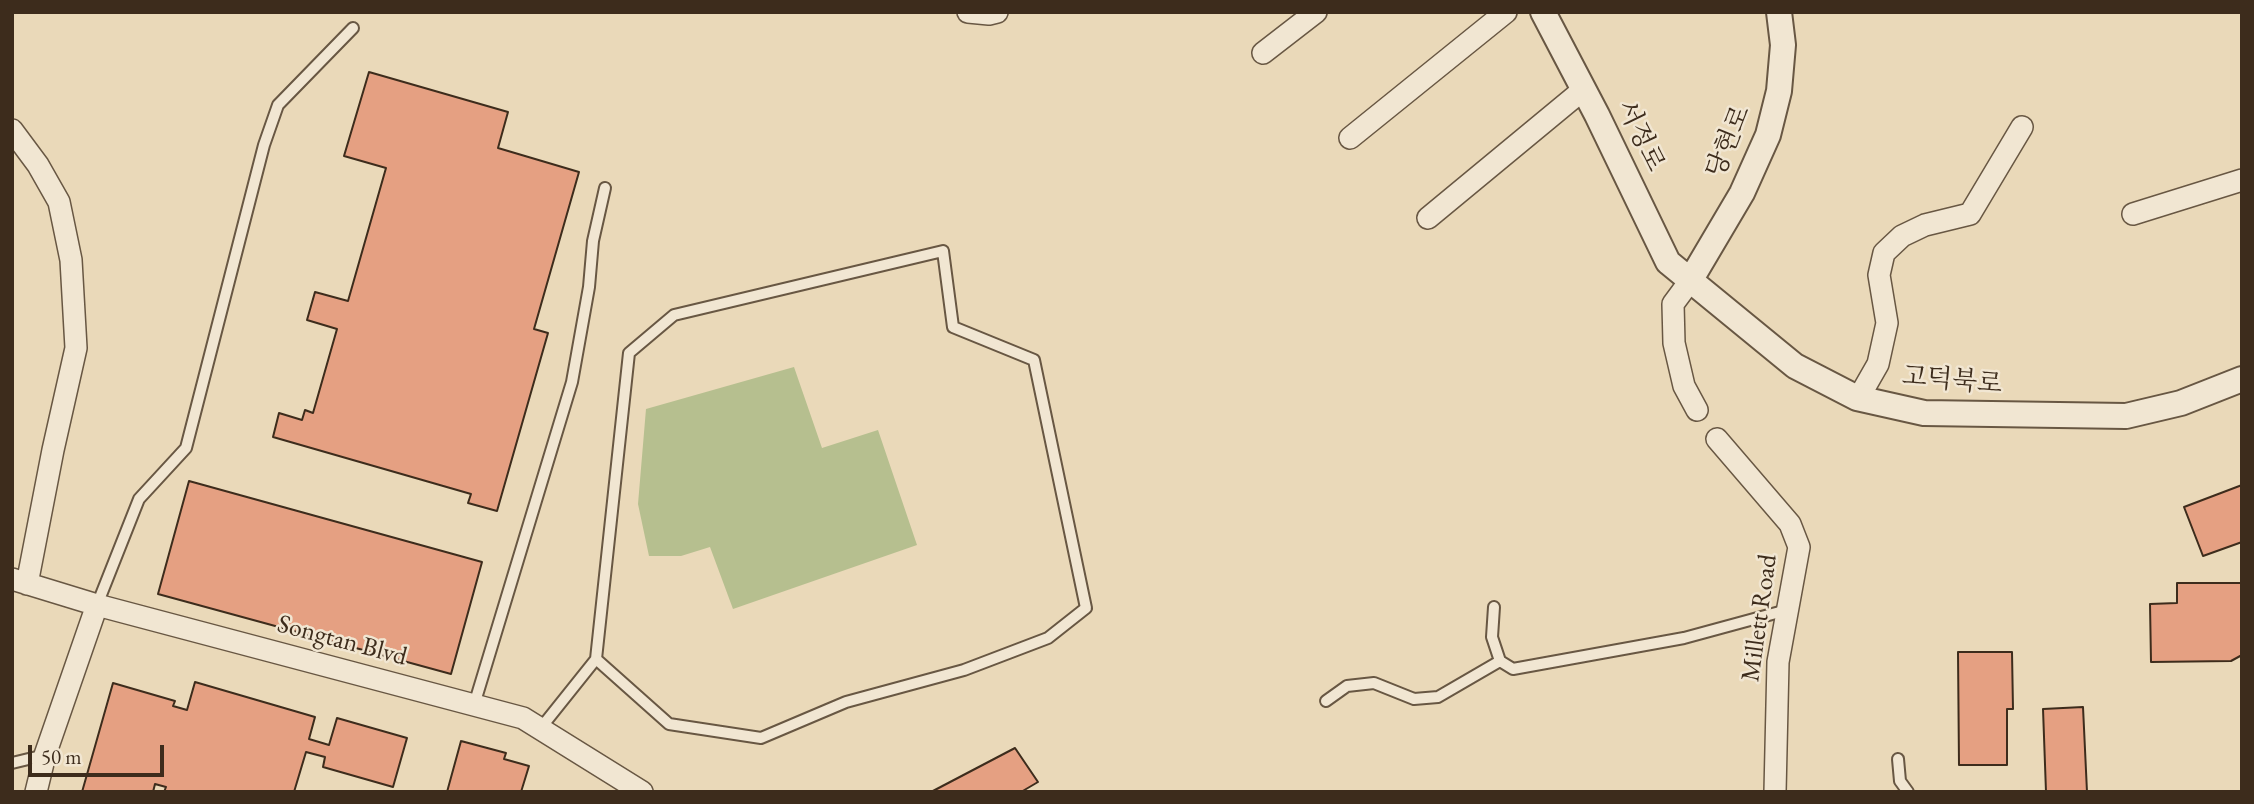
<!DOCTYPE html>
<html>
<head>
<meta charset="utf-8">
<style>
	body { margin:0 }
	#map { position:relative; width:2254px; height:804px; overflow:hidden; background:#ead9b9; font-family:"EB Garamond",serif }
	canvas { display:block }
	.frame { position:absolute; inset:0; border:14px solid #3d2c1c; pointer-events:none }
	.scale { position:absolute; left:28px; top:745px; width:136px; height:32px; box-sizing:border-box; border:4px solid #3d2c1c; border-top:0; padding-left:9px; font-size:21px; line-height:24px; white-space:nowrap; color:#3d2c1c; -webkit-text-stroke:5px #f1e6d2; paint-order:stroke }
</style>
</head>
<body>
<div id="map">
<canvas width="2254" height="804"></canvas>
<div class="frame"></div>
<div class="scale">50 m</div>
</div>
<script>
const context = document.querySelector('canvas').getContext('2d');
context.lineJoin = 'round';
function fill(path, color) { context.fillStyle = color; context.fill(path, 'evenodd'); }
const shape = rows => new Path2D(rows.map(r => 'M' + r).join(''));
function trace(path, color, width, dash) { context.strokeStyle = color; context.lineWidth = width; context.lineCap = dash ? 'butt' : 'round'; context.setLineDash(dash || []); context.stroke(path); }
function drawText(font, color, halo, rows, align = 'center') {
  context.font = font + ' "EB Garamond","Noto Serif KR",serif'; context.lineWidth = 5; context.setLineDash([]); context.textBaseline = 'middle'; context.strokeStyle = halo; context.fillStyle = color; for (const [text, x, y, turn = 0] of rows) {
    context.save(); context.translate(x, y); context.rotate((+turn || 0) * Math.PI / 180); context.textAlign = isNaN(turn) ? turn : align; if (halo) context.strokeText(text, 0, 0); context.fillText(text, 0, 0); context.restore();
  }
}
fill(shape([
	[794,367,822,448,878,430,917,545,733,609,710,547,681,556,649,556,638,504,646,409]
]), '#b6bf8f');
const building = shape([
	[369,72,508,112,498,148,579,172,534,329,548,333,497,511,468,503,471,494,273,437,279,413,302,420,305,410,313,413,337,329,307,320,315,292,348,301,386,168,344,156,369,72],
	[189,481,482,562,451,674,158,594,189,481],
	[2242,485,2242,542,2203,556,2184,507,2242,485],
	[2177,583,2242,583,2242,655,2231,661,2151,662,2150,604,2177,603,2177,583],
	[1958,652,2012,652,2013,709,2007,709,2007,765,1959,765,1958,652],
	[195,682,315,717,309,739,329,745,337,718,407,738,393,787,323,767,325,757,306,752,294,792,164,792,166,787,155,784,153,792,82,792,113,683,175,701,173,706,187,710,195,682],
	[2083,707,2087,792,2046,792,2043,709,2083,707],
	[461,741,506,753,504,759,529,766,521,792,447,792,461,741],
	[1015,748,1038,782,1021,792,931,792,1015,748]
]);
fill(building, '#e5a082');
trace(building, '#3d2c1c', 2);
const service = shape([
	[97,605,139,499,186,448,264,145,278,105,353,28],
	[1494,607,1492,637,1500,661,1513,669,1684,638,1787,610],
	[1326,701,1347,686,1374,683,1414,699,1438,697,1500,661],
	[474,705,572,382,589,287,593,241,605,188],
	[540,729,596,659,629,353,674,315,943,251,953,327,1034,360,1086,608,1048,638,964,670,846,702,761,738,669,724,596,659],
	[1898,759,1900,781,1908,792],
	[12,763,45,755]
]);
const minor = shape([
	[968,12,989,14,997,12],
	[1263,53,1316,12],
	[12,130,38,165,59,202,71,260,76,348,53,450,27,584],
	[1350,138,1506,12],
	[2133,214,2242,180],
	[1428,218,1584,89],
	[1690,281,1673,304,1674,343,1684,386,1697,410],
	[1858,399,1878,364,1887,323,1879,275,1884,253,1902,236,1925,225,1970,214,2022,127],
	[1717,439,1790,524,1799,547,1778,662,1775,792],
	[12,579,97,605,523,718,642,792],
	[36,792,45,755,97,605]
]);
const tertiary = shape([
	[1543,12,1597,115,1668,262,1795,366,1857,398,1924,413,2126,416,2181,403,2242,379],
	[1690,281,1742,193,1768,135,1779,91,1783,45,1779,12]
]);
trace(service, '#685743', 14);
trace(minor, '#685743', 24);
trace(tertiary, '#685743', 28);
trace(service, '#f1e6d2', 10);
trace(minor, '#f1e6d2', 21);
trace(tertiary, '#f1e6d2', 24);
drawText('26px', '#3d2c1c', '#f1e6d2', [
	["서정로",1640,136,64],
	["당현로",1729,142,-68],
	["고덕북로",1952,381,5],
	["Millett Road",1760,618,-82],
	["Songtan Blvd",342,641,15]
]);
</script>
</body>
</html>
